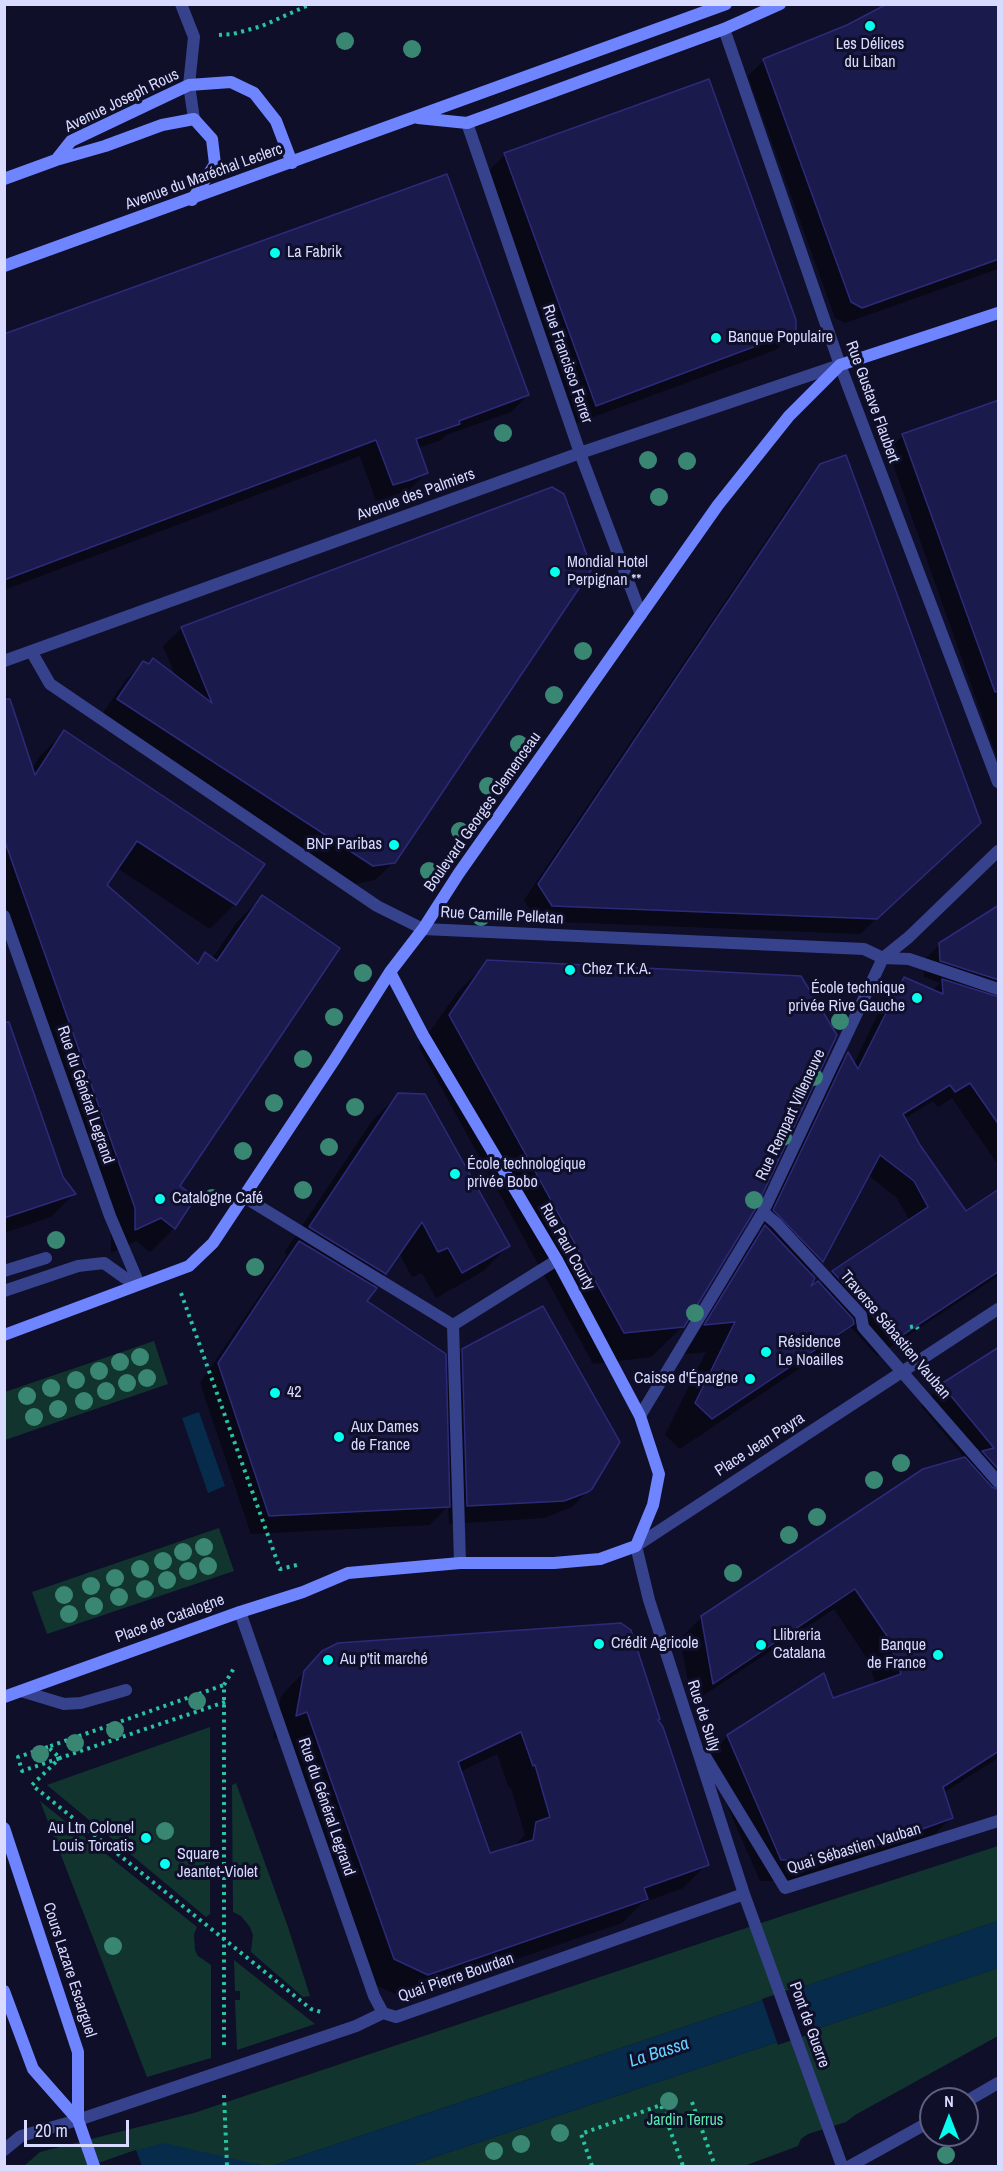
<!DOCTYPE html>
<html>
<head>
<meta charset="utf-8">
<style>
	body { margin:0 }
	#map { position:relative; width:1003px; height:2171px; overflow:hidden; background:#0f0f2a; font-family:"Archivo Narrow",sans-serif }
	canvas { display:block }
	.frame { position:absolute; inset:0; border:6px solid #d8daff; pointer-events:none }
	.north { position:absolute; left:919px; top:2087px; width:60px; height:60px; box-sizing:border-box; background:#0f0f2a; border:2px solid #5f607f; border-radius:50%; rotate:0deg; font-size:16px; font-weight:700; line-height:24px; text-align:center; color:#d8daff }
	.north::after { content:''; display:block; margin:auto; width:21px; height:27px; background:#04ffee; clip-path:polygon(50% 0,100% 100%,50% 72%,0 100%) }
	.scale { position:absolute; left:24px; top:2120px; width:105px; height:27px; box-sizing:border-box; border:3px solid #d8daff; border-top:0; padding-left:8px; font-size:18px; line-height:21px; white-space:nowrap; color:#d8daff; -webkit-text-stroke:4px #0f0f2a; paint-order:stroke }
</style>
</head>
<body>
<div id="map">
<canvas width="1003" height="2171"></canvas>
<div class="frame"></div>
<div class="north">N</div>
<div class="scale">20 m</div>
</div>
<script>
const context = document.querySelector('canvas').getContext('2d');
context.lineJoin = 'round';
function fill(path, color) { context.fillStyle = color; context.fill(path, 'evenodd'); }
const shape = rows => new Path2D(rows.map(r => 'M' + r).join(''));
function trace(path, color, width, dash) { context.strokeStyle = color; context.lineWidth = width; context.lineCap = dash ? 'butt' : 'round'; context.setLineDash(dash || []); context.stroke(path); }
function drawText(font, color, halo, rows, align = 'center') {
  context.font = font + ' "Archivo Narrow",sans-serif'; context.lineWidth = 6; context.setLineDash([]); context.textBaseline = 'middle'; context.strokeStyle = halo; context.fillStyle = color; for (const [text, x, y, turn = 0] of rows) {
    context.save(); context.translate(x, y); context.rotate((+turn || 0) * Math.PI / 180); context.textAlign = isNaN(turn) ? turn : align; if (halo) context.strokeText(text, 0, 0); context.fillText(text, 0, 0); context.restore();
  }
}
fill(shape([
	[154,1341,168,1384,5,1440,5,1392],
	[219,1528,234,1571,47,1634,32,1592],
	[210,1727,210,1914,206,1917,47,1785],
	[236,1783,288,1927,310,1996,303,1997,251,1952,253,1935,250,1927,241,1916,233,1912,232,1785],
	[40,1801,197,1927,194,1934,195,1950,198,1956,211,1965,211,2058,147,2077],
	[998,1846,998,1921,271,2166,136,2150,90,2166,24,2166,40,2152,194,2113,785,1915],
	[234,1960,315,2024,237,2050,235,2000,240,2000,240,1991,235,1991],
	[998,1968,998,2036,855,2115,846,2122,808,2134,801,2139,798,2146,744,2166,408,2166]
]), '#11352e');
fill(shape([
	[199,1412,225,1486,208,1493,182,1418],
	[998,1921,998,1968,408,2166,271,2166],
	[164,2143,265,2166,90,2166,136,2150]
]), '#072b4b');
fill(shape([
	[800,1986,816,2032,778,2045,762,1999],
	[136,2150,142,2166,90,2166]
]), '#0f0f2a');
fill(shape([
	[998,4,998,269,845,323,835,318,748,76,764,60],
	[505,155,794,331,776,350,577,423,486,173],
	[4,335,528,395,511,412,446,435,441,440,418,448,427,472,410,489,392,496,376,501,360,456,4,590],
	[998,401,998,761,888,450,903,435],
	[821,465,954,846,860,934,537,921,524,900,806,481],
	[182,628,394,862,375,880,355,884,100,717,125,681,143,662,148,665,153,660,176,677,163,646],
	[6,694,32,769,40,756,64,732,263,864,235,904,210,929,117,868,105,886,196,964,205,954,212,959,237,922,262,897,178,1187,174,1228,150,1252,136,1241,111,1253,111,1233,4,931,4,695],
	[998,908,998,1165,952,1098,938,1107,933,1101,904,1119,919,1146,965,1213,998,1191,998,1276,877,1356,850,1326,821,1354,680,1449,665,1435,706,1352,676,1355,734,1257,761,1231,757,1227,831,1071,847,1054,854,1064,887,995,904,979,932,991,940,983,924,977,923,961,940,944],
	[868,1175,897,1198,910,1221,833,1273,820,1285,807,1290,810,1274,822,1261],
	[488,962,683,1326,651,1357,593,1364,419,1047,457,993],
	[4,1014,62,1177,74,1194,51,1217,4,1233],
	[399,1094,508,1246,482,1272,436,1298,422,1273,412,1277,399,1253,385,1273,372,1287,365,1302,445,1368,463,1350,591,1488,572,1507,544,1518,449,1524,448,1506,430,1525,251,1534,200,1383,287,1255,284,1253,372,1121],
	[998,1348,998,1758,943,1793,952,1817,931,1838,813,1881,760,1881,706,1757,728,1736,876,1684,866,1657,834,1609,692,1703,680,1639,702,1617,965,1458,921,1406,942,1385],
	[323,1652,657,1720,707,1864,683,1888,642,1903,622,1923,403,1998,371,1983,284,1735,273,1739,281,1696],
	[497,1754,509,1788,511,1788,525,1835,513,1847,489,1855,460,1772]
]), '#0007');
const building = shape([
	[887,4,999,4,999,259,862,308,851,302,763,59,847,25,887,4],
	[709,79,796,320,796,331,596,406,504,153,709,79],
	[447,174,529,395,459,421,460,424,416,439,428,473,410,480,393,485,376,440,4,580,4,334,447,174],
	[999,400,999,691,995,692,902,434,999,400],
	[846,455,981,823,877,919,552,906,538,884,820,464,846,455],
	[552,487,564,494,592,569,395,863,373,866,117,699,143,661,149,664,153,658,212,703,181,627,552,487],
	[4,699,10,699,35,775,64,730,265,864,236,905,137,841,107,885,198,964,205,952,217,961,262,895,340,948,180,1186,196,1197,175,1229,161,1218,135,1230,135,1208,4,839,4,699],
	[999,905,999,980,940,961,939,943,999,905],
	[487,960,801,976,837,1035,756,1208,684,1327,624,1333,449,1015,487,960],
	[904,977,943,994,942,979,999,997,999,1125,970,1083,955,1092,950,1085,903,1114,920,1145,966,1211,999,1189,999,1271,895,1340,832,1271,928,1207,914,1181,880,1155,823,1262,773,1210,848,1052,858,1069,904,977],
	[4,1022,9,1022,63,1177,76,1194,4,1218,4,1022],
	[398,1093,425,1094,510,1246,462,1273,448,1248,438,1252,422,1222,386,1274,309,1227,398,1093],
	[765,1225,815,1278,811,1286,818,1281,853,1319,854,1324,712,1419,695,1403,735,1322,704,1325,765,1225],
	[299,1241,377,1288,367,1301,446,1354,450,1507,269,1516,218,1363,299,1241],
	[543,1306,620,1442,592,1489,588,1492,564,1501,467,1506,462,1349,543,1306],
	[999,1347,999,1470,982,1451,994,1448,941,1384,999,1347],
	[965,1457,992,1487,999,1490,999,1751,943,1787,953,1818,836,1860,781,1860,727,1735,824,1673,833,1698,901,1674,887,1636,855,1589,713,1684,701,1616,923,1469,965,1457],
	[621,1623,631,1630,660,1719,658,1720,663,1727,709,1865,644,1888,648,1899,428,1975,394,1959,307,1712,296,1716,304,1671,322,1651,338,1643,621,1623],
	[521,1732,533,1766,535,1765,550,1817,536,1822,533,1840,490,1853,458,1762,521,1732]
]);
fill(building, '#1b1a4d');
trace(building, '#2d2a7a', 1.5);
trace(shape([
	[219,35,233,34,262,26,311,4],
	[181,1293,280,1569,297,1565,298,1567],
	[910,1327,916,1326,918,1329],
	[225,1702,60,1758,32,1785,311,2009,321,2012],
	[48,1747,18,1757,22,1771,60,1758,48,1747,224,1685],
	[224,2045,224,1685,234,1668],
	[224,2095,227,2166],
	[692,2102,715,2166],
	[592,2166,581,2134,661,2105,683,2166]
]), '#28c3a0', 4, [3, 4.5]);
trace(shape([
	[181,4,194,37,189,85,194,119],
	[4,1271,46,1258],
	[4,1291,78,1266,104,1263,125,1278,139,1284],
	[21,1691,64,1704,81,1703,126,1690]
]), '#37428c', 12);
trace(shape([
	[724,29,840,365,998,782],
	[467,123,580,453,641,615],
	[31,651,50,684,377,906,423,929,864,949,883,958,909,959,998,989],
	[4,661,580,453,840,365],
	[4,916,110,1216,139,1284],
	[244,1197,453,1325,460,1563],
	[763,1212,776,1223,861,1315,863,1327,998,1482],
	[453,1325,557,1260],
	[640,1416,763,1212,883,958,909,937,998,851],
	[240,1612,374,1996,383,2013],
	[705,1756,785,1888,998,1821],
	[967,2101,998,2083],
	[4,2150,21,2136,78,2120,356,2026,383,2013,396,2017,744,1894],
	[842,2166,744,1894,649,1600,636,1546,998,1309],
	[850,2166,931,2121]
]), '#37428c', 12);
trace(shape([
	[418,118,467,123,724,29,780,4],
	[56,160,71,141,189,85,231,82,254,93,276,121,292,163],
	[4,179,56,160,105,146,162,125,194,119,212,139,215,164,192,200],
	[4,266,726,4],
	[4,1335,189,1266,213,1243,335,1059,390,972,423,929,459,873,718,505,789,416,840,365,998,313],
	[4,1697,240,1612,303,1592,348,1573,460,1563,554,1563,600,1559,636,1546,653,1505,659,1474,640,1416,557,1260,423,1035,390,972],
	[4,1828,78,2052,78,2120,94,2166],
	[4,1991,33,2069,78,2120]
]), '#6f84ff', 12);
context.fillStyle = '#398672';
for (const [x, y] of [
	[345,41],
	[412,49],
	[503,433],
	[648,460],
	[687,461],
	[659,497],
	[583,651],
	[554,695],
	[519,744],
	[488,786],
	[460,831],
	[429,871],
	[481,917],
	[363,973],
	[334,1017],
	[840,1021],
	[303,1059],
	[814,1077],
	[274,1103],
	[355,1107],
	[783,1137],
	[329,1147],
	[243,1151],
	[303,1190],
	[212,1198],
	[754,1200],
	[56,1240],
	[255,1267],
	[695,1313],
	[140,1357],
	[120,1362],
	[99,1371],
	[147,1378],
	[76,1380],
	[127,1383],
	[51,1388],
	[106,1391],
	[27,1396],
	[84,1401],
	[58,1409],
	[34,1417],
	[901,1463],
	[874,1480],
	[817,1517],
	[789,1535],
	[204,1547],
	[183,1552],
	[163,1561],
	[208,1566],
	[140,1569],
	[188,1571],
	[733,1573],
	[115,1578],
	[167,1580],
	[91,1586],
	[145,1589],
	[64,1595],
	[119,1597],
	[94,1606],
	[69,1614],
	[197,1701],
	[115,1730],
	[75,1743],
	[40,1754],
	[165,1831],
	[113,1946],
	[669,2101],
	[560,2133],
	[521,2144],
	[494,2151],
	[946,2155]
]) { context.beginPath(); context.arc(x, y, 9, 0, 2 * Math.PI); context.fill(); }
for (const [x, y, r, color] of [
	[870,26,6,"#04ffee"],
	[275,253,6,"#04ffee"],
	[716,338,6,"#04ffee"],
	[555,572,6,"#04ffee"],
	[394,845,6,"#04ffee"],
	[570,970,6,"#04ffee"],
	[917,998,6,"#04ffee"],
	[455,1174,6,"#04ffee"],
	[160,1199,6,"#04ffee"],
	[766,1352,6,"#04ffee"],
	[750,1379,6,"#04ffee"],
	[275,1393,6,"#04ffee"],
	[339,1437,6,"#04ffee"],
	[599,1644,6,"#04ffee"],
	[761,1645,6,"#04ffee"],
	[938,1655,6,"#04ffee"],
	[328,1660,6,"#04ffee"],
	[146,1838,6,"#04ffee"],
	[165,1864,6,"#04ffee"]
]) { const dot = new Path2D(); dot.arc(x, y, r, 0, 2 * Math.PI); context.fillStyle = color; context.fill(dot); trace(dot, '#0f0f2a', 2); }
drawText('16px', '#d8daff', '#0f0f2a', [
	["Les Délices",870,45,"center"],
	["du Liban",870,63,"center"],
	["La Fabrik",287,253],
	["Banque Populaire",728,338],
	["Mondial Hotel",567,563],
	["Perpignan **",567,581],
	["BNP Paribas",382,845,"right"],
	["Chez T.K.A.",582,970],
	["École technique",905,989,"right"],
	["privée Rive Gauche",905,1007,"right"],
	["École technologique",467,1165],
	["privée Bobo",467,1183],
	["Catalogne Café",172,1199],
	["Résidence",778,1343],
	["Le Noailles",778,1361],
	["Caisse d'Épargne",738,1379,"right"],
	["42",287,1393],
	["Aux Dames",351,1428],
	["de France",351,1446],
	["Llibreria",773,1636],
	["Catalana",773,1654],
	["Crédit Agricole",611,1644],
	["Banque",926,1646,"right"],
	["de France",926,1664,"right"],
	["Au p'tit marché",340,1660],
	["Au Ltn Colonel",134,1829,"right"],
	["Louis Torcatis",134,1847,"right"],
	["Square",177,1855],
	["Jeantet-Violet",177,1873]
], 'left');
drawText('16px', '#d8daff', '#0f0f2a', [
	["Avenue Joseph Rous",122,101,-26],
	["Avenue du Maréchal Leclerc",204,177,-20],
	["Rue Francisco Ferrer",567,364,71],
	["Rue Gustave Flaubert",872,402,70],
	["Avenue des Palmiers",416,495,-20],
	["Boulevard Georges Clemenceau",483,812,-55],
	["Rue Camille Pelletan",502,916,3],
	["Rue du Général Legrand",85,1095,71],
	["Rue Rempart Villeneuve",791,1115,-65],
	["Rue Paul Courty",567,1247,61],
	["Traverse Sébastien Vauban",895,1335,50],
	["Place Jean Payra",760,1445,-33],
	["Place de Catalogne",170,1619,-20],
	["Rue de Sully",703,1716,72],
	["Rue du Général Legrand",326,1807,71],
	["Quai Sébastien Vauban",854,1849,-17],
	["Cours Lazare Escarguel",69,1970,72],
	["Quai Pierre Bourdan",456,1978,-19],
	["Pont de Guerre",809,2025,70]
]);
drawText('16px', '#5ce8ad', '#0f0f2a', [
	["Jardin Terrus",685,2121]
]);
drawText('italic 18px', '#66d2ff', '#0f0f2a', [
	["La Bassa",659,2053,-18]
]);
</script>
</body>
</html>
